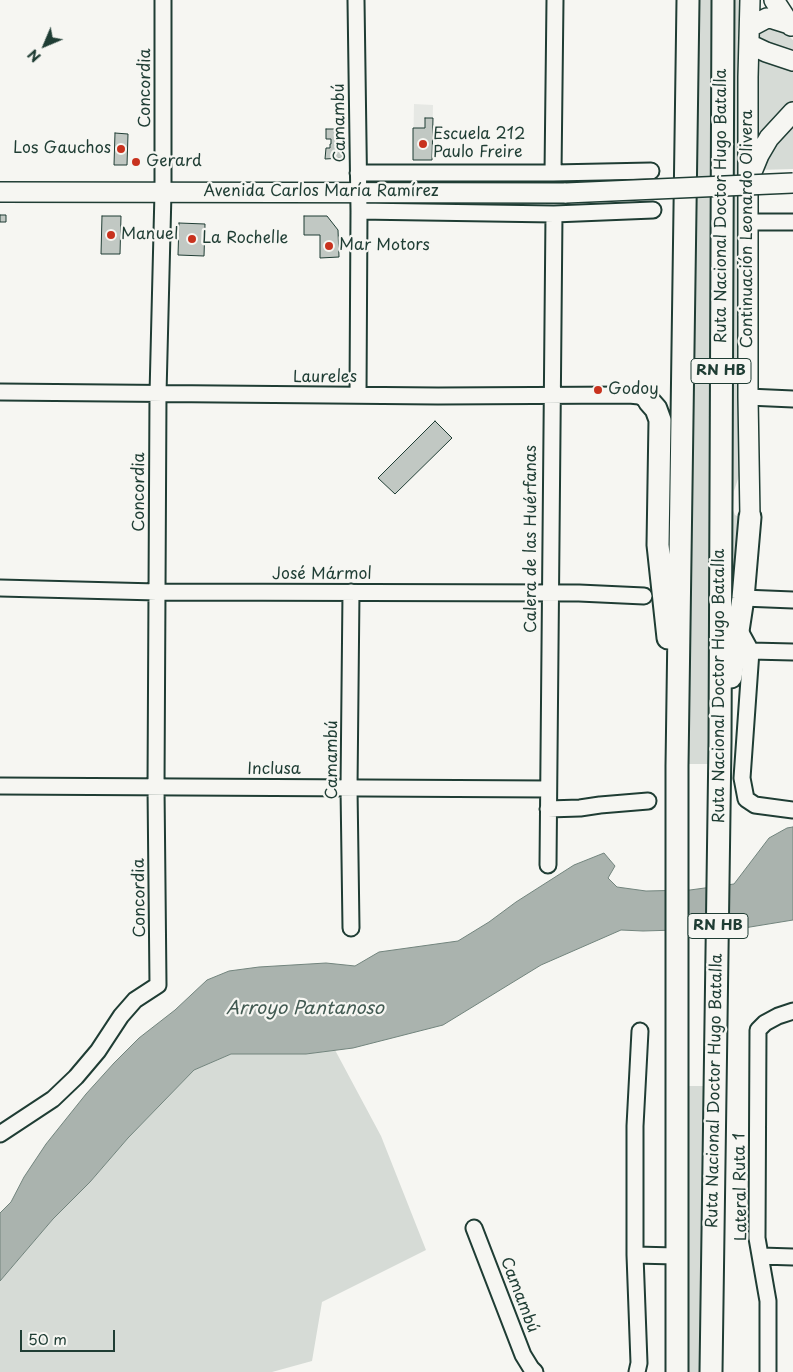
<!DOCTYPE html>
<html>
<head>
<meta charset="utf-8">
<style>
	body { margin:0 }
	#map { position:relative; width:793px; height:1372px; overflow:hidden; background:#f6f6f2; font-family:"Playpen Sans",sans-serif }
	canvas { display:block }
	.north { position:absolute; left:20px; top:20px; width:50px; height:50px; -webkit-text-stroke:4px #f6f6f2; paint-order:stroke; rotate:225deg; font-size:14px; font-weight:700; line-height:20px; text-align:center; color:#1f3d34 }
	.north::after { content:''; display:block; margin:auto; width:18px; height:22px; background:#1f3d34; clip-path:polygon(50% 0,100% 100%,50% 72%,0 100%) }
	.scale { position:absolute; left:20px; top:1330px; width:95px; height:22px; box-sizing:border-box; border:2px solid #1f3d34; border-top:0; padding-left:6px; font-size:15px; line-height:18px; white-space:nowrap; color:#1f3d34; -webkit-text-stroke:4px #f6f6f2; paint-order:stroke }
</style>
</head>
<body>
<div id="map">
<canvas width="793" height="1372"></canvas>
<div class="north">N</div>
<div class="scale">50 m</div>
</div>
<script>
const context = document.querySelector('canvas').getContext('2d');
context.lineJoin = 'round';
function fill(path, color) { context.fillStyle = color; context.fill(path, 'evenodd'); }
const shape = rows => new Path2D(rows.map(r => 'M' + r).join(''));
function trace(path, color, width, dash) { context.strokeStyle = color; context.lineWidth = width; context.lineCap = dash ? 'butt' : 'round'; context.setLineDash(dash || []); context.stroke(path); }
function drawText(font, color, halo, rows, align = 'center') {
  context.font = font + ' "Playpen Sans",sans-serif'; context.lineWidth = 4.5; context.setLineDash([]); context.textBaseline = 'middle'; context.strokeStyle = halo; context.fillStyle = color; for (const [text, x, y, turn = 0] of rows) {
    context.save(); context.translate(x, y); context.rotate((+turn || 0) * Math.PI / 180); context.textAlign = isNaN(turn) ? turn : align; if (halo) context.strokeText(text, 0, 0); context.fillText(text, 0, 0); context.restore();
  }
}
fill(shape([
	[414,104,433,105,432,160,413,160]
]), '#e6e8e4');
fill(shape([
	[695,0,715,0,709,764,688,764],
	[732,0,743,0,740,473,734,491,733,510,735,515,744,519,732,632,727,617],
	[762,27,781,28,793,40,793,57,758,41,760,29],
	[758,58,793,67,793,103,782,111,758,139],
	[793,118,793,169,759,170],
	[335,1050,381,1136,426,1250,322,1302,312,1361,272,1372,0,1372,0,1281,53,1219,90,1182,128,1138,194,1070,231,1054,306,1054],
	[687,1086,706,1086,704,1372,684,1372]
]), '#d6dbd6');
const water = shape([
	[793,827,793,920,744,928,643,931,621,930,541,965,443,1025,353,1048,306,1054,231,1054,194,1070,128,1138,90,1182,53,1219,0,1281,0,1213,11,1202,24,1177,46,1144,86,1094,114,1063,139,1038,175,1010,207,980,229,971,259,967,326,963,355,966,379,952,458,941,489,922,516,902,574,865,604,853,615,866,608,878,617,887,646,891,690,890,734,884,769,838,787,828,793,827]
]);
fill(water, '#aab3ae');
trace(water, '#72847d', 1);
const building = shape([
	[425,118,433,118,432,160,413,160,413,128,425,128,425,118],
	[326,129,342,129,342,158,325,159,326,148,330,148,330,144,331,144,331,139,326,139,326,129],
	[115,133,128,134,127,165,114,165,115,133],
	[0,215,6,215,6,222,0,222,0,215],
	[102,216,121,216,120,254,101,254,102,216],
	[304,216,327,216,338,230,339,257,320,258,320,235,304,235,304,216],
	[179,223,205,224,204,256,178,255,179,223],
	[435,421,452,438,395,494,378,478,435,421]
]);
fill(building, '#c1c8c3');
trace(building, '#1f3d34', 1);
const minor = shape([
	[356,0,359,211,358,395],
	[358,173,553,173,651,171],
	[553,173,555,0],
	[359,211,554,214,653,210],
	[749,222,793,222],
	[0,392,438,396,629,395,639,396,649,401],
	[748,397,793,399],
	[0,588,157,592,579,593,644,596],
	[743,598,793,600],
	[739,629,751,651,742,778,746,799,755,805,793,810],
	[751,651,793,652],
	[0,786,548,789],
	[548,809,580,808,600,805,648,801],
	[548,865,554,214],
	[351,928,349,788,351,592],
	[0,1134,53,1099,76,1077,98,1051,121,1016,135,1000,158,985,156,787,158,394,163,192,163,0],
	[474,1228,523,1355,531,1368,535,1372],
	[635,1255,676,1256],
	[761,1256,793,1257],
	[637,1372,639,1363,635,1255,635,1126,640,1031],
	[768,1372,768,1301,757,1238,758,1030,765,1023,778,1016,793,1011]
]);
const major = shape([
	[774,0,791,26],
	[750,27,767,18,773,19,789,24],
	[749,44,766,52,793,61],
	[752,172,759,155,769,138,793,112],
	[0,192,566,193],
	[750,517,748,397,748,77,750,0]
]);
const highway = shape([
	[649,401,656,409,660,420,658,545,668,638],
	[731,677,743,598,750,517],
	[677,1372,677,766,688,0],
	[711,1372,720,742,723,0]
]);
trace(minor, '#1f3d34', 19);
trace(major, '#1f3d34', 22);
trace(highway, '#1f3d34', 25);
trace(minor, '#f6f6f2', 15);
trace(major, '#f6f6f2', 19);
trace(highway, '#f6f6f2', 21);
const majorBridge = shape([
	[566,193,793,183]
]);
trace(majorBridge, '#1f3d34', 22, []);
trace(majorBridge, '#f6f6f2', 19);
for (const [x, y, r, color] of [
	[423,144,5,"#c8321e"],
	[121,149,5,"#c8321e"],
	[136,162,5,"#c8321e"],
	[111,235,5,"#c8321e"],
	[192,239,5,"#c8321e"],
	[329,246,5,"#c8321e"],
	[598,390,5,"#c8321e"]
]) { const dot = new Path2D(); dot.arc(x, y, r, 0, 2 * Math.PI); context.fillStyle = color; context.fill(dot); trace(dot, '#f6f6f2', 2); }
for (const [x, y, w] of [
	[721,371,60],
	[718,926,60]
]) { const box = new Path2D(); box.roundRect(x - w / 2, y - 12.5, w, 25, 4); context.fillStyle = '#f6f6f2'; context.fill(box); trace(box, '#1f3d34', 1); }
drawText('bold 15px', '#1f3d34', null, [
	["RN HB",721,371],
	["RN HB",718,926]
]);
drawText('16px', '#1f3d34', '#f6f6f2', [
	["Concordia",146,88,-90],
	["Camambú",340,123,-91],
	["Avenida Carlos María Ramírez",321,192],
	["Ruta Nacional Doctor Hugo Batalla",722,206,-90],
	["Continuación Leonardo Olivera",748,229,-90],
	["Laureles",325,378],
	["Concordia",140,492,-90],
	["Calera de las Huérfanas",532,539,-90],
	["José Mármol",322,575],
	["Ruta Nacional Doctor Hugo Batalla",720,686,-90],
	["Camambú",333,760,-90],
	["Inclusa",274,770],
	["Concordia",140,898,-91],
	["Ruta Nacional Doctor Hugo Batalla",715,1091,-89],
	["Lateral Ruta 1",741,1187,-91],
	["Camambú",519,1295,69]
]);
drawText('16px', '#1f3d34', '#f6f6f2', [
	["Escuela 212",433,135],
	["Paulo Freire",433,153],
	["Los Gauchos",111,149,"right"],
	["Gerard",146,162],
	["Manuel",121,235],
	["La Rochelle",202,239],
	["Mar Motors",339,246],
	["Godoy",608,390]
], 'left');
drawText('italic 18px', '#425a52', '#f6f6f2', [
	["Arroyo Pantanoso",305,1009]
]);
</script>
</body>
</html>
